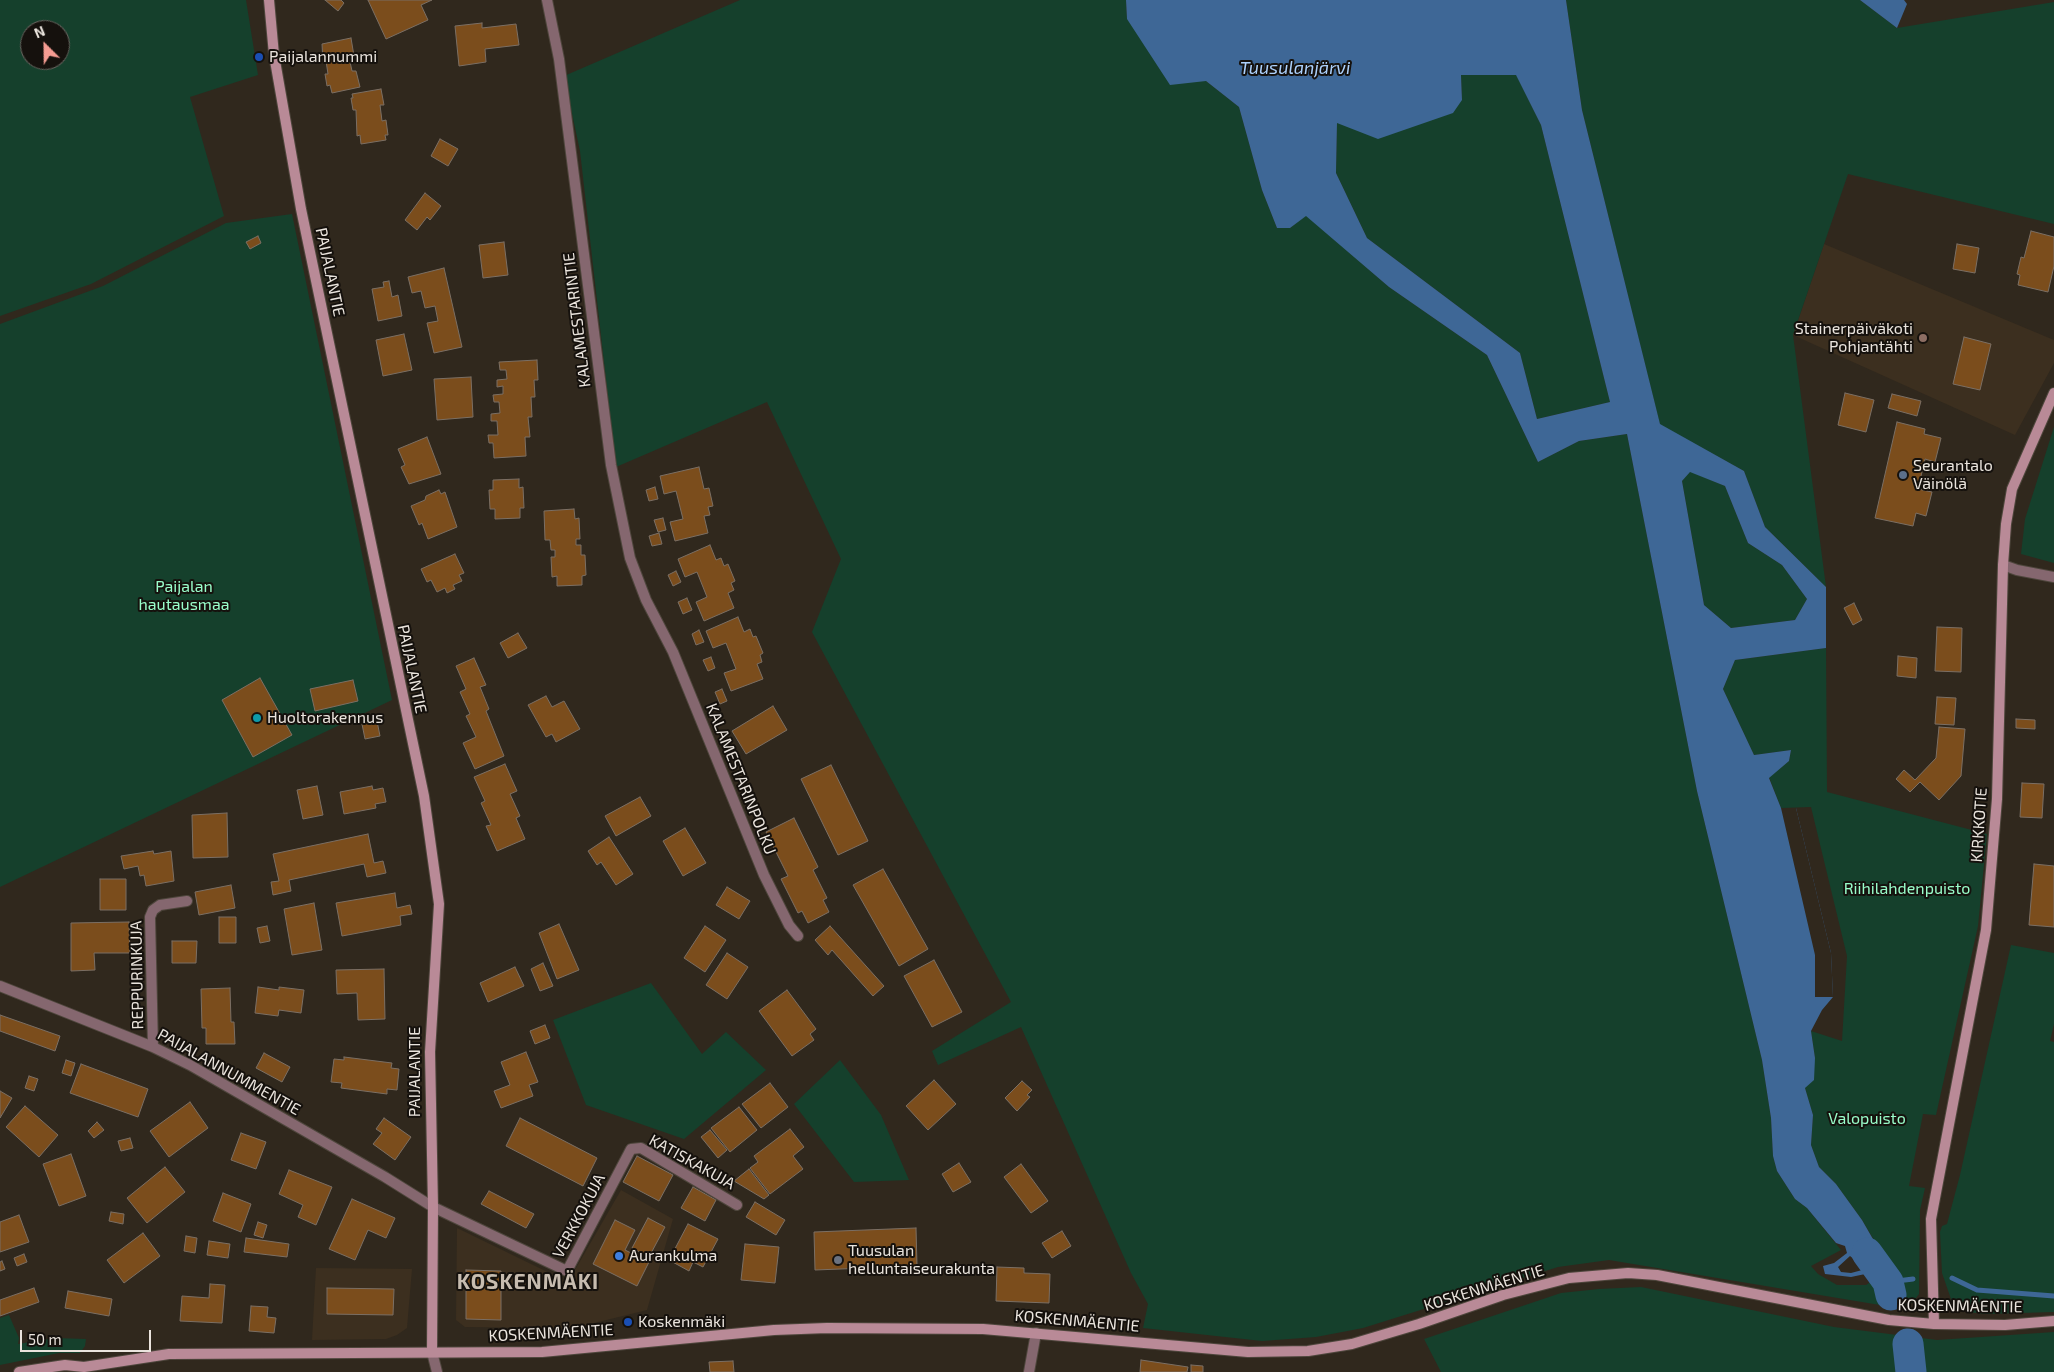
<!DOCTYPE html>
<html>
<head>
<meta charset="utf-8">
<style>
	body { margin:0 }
	#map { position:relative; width:2054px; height:1372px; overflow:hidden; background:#30281d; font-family:"Exo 2",sans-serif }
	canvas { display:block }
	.north { position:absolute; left:20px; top:20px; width:50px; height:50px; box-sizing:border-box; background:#15110d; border:1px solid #6a6560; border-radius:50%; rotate:337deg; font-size:14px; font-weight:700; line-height:20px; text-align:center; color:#eae4dd }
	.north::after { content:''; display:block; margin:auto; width:18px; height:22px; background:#f59c92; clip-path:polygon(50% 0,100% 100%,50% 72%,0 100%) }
	.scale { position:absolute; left:20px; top:1330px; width:131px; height:22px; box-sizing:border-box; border:2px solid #eae4dd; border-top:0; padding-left:6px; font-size:15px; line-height:18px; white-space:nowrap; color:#eae4dd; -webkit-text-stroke:4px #15110d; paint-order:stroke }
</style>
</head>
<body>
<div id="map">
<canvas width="2054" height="1372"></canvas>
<div class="north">N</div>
<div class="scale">50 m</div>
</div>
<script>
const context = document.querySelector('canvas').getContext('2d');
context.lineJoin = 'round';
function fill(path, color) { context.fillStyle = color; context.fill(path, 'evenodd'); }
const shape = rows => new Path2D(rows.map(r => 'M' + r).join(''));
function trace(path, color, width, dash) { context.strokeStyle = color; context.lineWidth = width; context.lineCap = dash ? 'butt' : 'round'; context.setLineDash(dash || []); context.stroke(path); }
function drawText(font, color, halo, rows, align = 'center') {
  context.font = font + ' "Exo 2",sans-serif'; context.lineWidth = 4; context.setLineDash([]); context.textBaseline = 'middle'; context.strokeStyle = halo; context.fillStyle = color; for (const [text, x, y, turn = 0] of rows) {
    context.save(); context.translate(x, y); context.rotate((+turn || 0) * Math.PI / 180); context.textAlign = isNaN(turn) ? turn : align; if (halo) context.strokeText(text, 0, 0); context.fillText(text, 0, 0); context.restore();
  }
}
fill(shape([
	[1824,244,2054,340,2054,363,2015,435,1793,335],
	[621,1190,673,1219,647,1310,582,1326,557,1328,465,1327,456,1320,457,1228,568,1282],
	[316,1268,412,1269,407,1328,397,1335,386,1339,312,1340]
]), '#3c2f1f');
fill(shape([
	[0,0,246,0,258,75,190,97,224,216,91,284,0,316],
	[30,30,60,30,60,60,30,60],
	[740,0,1126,0,1127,19,1239,107,1262,190,1277,228,1290,228,1306,215,1389,287,1487,355,1538,462,1579,441,1627,434,1697,791,1762,1060,1771,1118,1773,1156,1777,1171,1795,1199,1807,1208,1841,1250,1811,1266,1818,1274,1837,1285,1866,1285,1876,1278,1885,1289,1880,1250,1862,1220,1836,1184,1819,1167,1811,1145,1813,1115,1805,1088,1815,1058,1811,1031,1842,1041,1847,956,1811,807,1781,808,1769,777,1789,761,1791,750,1754,755,1723,689,1735,660,1826,648,1827,792,1987,834,1978,926,1936,1115,1923,1114,1909,1186,1925,1188,1920,1210,1919,1294,1912,1303,1898,1308,1609,1260,1558,1267,1363,1328,1316,1337,1262,1341,1143,1328,1148,1304,1131,1273,1021,1027,938,1065,932,1051,1011,1002,812,632,841,559,767,402,616,467,580,151,564,76],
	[1566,0,1860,0,1897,28,2054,2,2054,224,1848,174,1793,335,1826,587,1765,527,1744,471,1660,425,1582,110],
	[1516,74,1541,125,1610,402,1537,419,1520,353,1367,238,1336,173,1337,123,1462,100,1461,75],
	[292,214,392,700,0,887,0,324,103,286,226,223],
	[2054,427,2054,563,2021,554,2025,519],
	[1690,471,1725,486,1748,543,1782,565,1807,599,1795,620,1731,628,1704,605,1682,481],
	[2011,945,2054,953,2054,1024,2050,1041,2054,1042,2054,1312,1986,1314,1968,1312,1952,1302,1942,1273,1940,1232,1942,1226,1947,1224,1960,1175],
	[651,983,702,1054,726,1032,766,1070,684,1139,586,1105,553,1020],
	[840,1060,881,1115,909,1180,854,1182,794,1104],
	[1641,1287,1834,1327,1937,1340,2054,1332,2054,1372,1441,1372,1424,1339,1561,1293,1599,1289],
	[9,1315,19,1338,18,1344,55,1338,86,1339,85,1346,80,1353,59,1353,0,1365,0,1318]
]), '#15402c');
fill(shape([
	[1126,0,1566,0,1582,110,1660,424,1744,471,1765,527,1826,587,1826,648,1735,660,1723,689,1754,755,1791,750,1789,761,1769,778,1781,808,1796,808,1831,953,1833,997,1822,1010,1811,1031,1815,1058,1814,1080,1805,1088,1813,1115,1811,1145,1819,1167,1836,1184,1862,1220,1877,1246,1856,1261,1850,1256,1838,1267,1841,1272,1851,1273,1866,1269,1862,1263,1880,1250,1896,1281,1897,1291,1894,1294,1889,1293,1870,1273,1851,1277,1825,1274,1823,1266,1834,1263,1847,1253,1845,1246,1836,1243,1807,1208,1795,1199,1777,1171,1773,1156,1771,1118,1762,1060,1697,791,1627,434,1579,441,1538,462,1487,355,1389,287,1306,216,1290,228,1277,228,1262,190,1239,107,1206,81,1170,85,1127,19],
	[1461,75,1516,75,1541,125,1610,402,1537,419,1520,353,1367,238,1336,173,1337,123,1378,139,1453,113,1462,100],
	[1690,472,1725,486,1748,543,1782,565,1807,599,1795,620,1731,628,1704,605,1682,481],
	[1860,0,1904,0,1907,4,1897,28]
]), '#3e6796');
fill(shape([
	[1781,808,1796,808,1831,953,1833,997,1815,997,1815,955]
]), '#30281d');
trace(shape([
	[1952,1278,1977,1290,2054,1296],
	[1889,1282,1913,1279]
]), '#3e6796', 5);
trace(shape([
	[1867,1253,1888,1282,1891,1295],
	[1908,1344,1911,1372]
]), '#3e6796', 31);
const building = shape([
	[325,0,341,0,344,3,338,11,325,0],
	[368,0,432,0,421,5,428,20,386,39,368,0],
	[482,23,482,28,516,24,519,45,485,49,486,62,459,66,455,26,482,23],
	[351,38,354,56,349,57,352,71,356,71,360,87,332,93,330,85,327,86,325,74,328,74,326,61,323,62,322,44,351,38],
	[381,89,384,105,380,105,382,121,386,120,388,135,385,135,386,140,361,144,360,135,357,136,356,110,353,110,351,98,353,98,352,94,381,89],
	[440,139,458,149,448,166,431,156,440,139],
	[425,193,441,206,430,220,427,217,417,230,405,220,425,193],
	[2031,231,2054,237,2054,266,2048,292,2018,285,2020,275,2017,274,2021,257,2024,258,2031,231],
	[258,236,261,243,250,249,246,242,258,236],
	[504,242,508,275,483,278,479,245,504,242],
	[1957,244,1979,248,1975,273,1953,269,1957,244],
	[444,268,462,347,434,353,427,323,438,321,435,306,425,308,421,291,412,293,408,277,444,268],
	[389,281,392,297,398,295,402,316,378,321,372,289,384,287,383,282,389,281],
	[404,334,412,370,383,376,376,340,404,334],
	[1964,337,1991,344,1980,390,1953,384,1964,337],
	[537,360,538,380,534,380,535,397,531,397,532,417,528,417,530,437,525,437,526,456,494,458,493,443,489,443,488,435,498,435,497,421,491,421,491,414,500,413,499,402,494,402,493,395,503,394,503,386,497,387,497,380,507,379,506,370,500,370,499,362,537,360],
	[471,377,473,417,437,420,434,379,471,377],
	[1845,393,1874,400,1866,432,1838,425,1845,393],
	[1892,394,1921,401,1917,416,1888,408,1892,394],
	[1897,422,1925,429,1924,434,1941,438,1935,462,1925,459,1918,489,1932,492,1926,516,1916,513,1913,526,1875,518,1897,422],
	[427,437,441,474,409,484,401,467,405,465,398,449,427,437],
	[699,467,704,489,709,488,713,506,708,507,710,515,704,516,708,533,675,541,670,522,683,519,676,491,664,494,660,476,699,467],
	[519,479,519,488,523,487,524,508,520,508,520,518,495,519,495,509,490,509,489,490,493,490,493,480,519,479],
	[655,487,658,499,649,501,646,490,655,487],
	[439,490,441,494,445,492,457,527,428,539,422,523,419,525,411,506,425,500,426,496,439,490],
	[574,509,575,519,579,518,580,539,576,539,576,545,581,545,581,555,585,555,586,575,582,576,582,585,557,586,557,576,552,577,551,557,555,557,555,550,551,550,550,540,545,540,544,511,574,509],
	[663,518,666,530,658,532,654,520,663,518],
	[659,533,662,544,652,546,649,536,659,533],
	[710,545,716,560,721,558,724,566,728,564,735,581,731,583,734,590,728,593,734,608,704,621,696,602,707,597,697,572,685,577,678,559,710,545],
	[455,554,464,573,459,575,462,581,453,585,455,589,447,593,445,588,437,592,431,580,427,582,421,569,455,554],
	[676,571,681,582,673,586,668,575,676,571],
	[687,598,692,610,683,614,678,602,687,598],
	[1854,603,1862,620,1853,625,1844,608,1854,603],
	[738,617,744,632,750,629,753,637,756,636,763,653,760,655,762,662,757,664,763,679,731,691,724,673,736,669,726,643,713,648,706,631,738,617],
	[1937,627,1962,628,1961,672,1935,671,1937,627],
	[699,630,704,642,696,645,692,634,699,630],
	[518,633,527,648,508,658,500,643,518,633],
	[1898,656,1917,658,1916,678,1897,676,1898,656],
	[711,657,715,668,708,671,703,660,711,657],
	[474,658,486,685,480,687,489,709,486,711,504,756,475,769,463,743,476,737,466,716,470,714,460,692,466,689,456,666,474,658],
	[260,678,292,735,253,757,222,700,260,678],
	[353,680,358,701,315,711,310,689,353,680],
	[722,689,727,701,720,704,715,692,722,689],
	[546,696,552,707,564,701,580,729,556,742,552,734,546,737,528,705,546,696],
	[1937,697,1956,698,1954,725,1935,724,1937,697],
	[773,706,787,730,746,754,732,731,773,706],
	[2016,719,2035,720,2035,729,2016,728,2016,719],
	[377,721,380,736,365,739,362,724,377,721],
	[1939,727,1965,729,1961,776,1939,800,1920,782,1910,792,1896,779,1904,770,1915,780,1936,758,1939,727],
	[505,764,517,791,510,794,520,816,516,818,525,839,497,851,486,826,491,825,481,803,485,801,474,777,505,764],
	[831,765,868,841,838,855,801,779,831,765],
	[2022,783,2044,784,2042,818,2020,817,2022,783],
	[317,786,323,815,303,819,297,790,317,786],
	[372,786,373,790,383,788,386,802,375,804,376,808,344,814,340,792,372,786],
	[640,797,651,816,616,836,605,816,640,797],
	[227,813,228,857,193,858,192,815,227,813],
	[794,818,818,867,813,870,827,898,823,900,829,912,808,923,802,911,798,913,781,879,788,876,766,832,794,818],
	[685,828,706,863,683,876,663,841,685,828],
	[368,834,374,863,383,861,386,873,367,877,364,864,289,880,291,891,273,895,271,882,279,881,273,854,368,834],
	[609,837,633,874,616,885,601,862,597,865,588,851,609,837],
	[153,851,154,854,171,851,174,881,146,886,144,875,140,876,138,866,124,869,121,856,153,851],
	[2034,864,2054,866,2054,927,2029,925,2034,864],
	[883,869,928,949,899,966,853,885,883,869],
	[100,879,126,879,126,910,100,910,100,879],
	[231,885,235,908,199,915,195,892,231,885],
	[727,887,750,901,739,919,716,905,727,887],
	[395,893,397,908,410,905,412,914,400,916,401,925,342,936,336,903,395,893],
	[314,903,322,950,292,955,284,909,314,903],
	[219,917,236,917,236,943,219,943,219,917],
	[129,922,130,953,94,953,95,970,71,971,71,923,129,922],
	[559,924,579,970,557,979,539,933,559,924],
	[267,926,270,941,260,943,257,928,267,926],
	[705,926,726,940,705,972,684,958,705,926],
	[830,926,884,986,873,996,832,950,828,955,815,940,830,926],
	[172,941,197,941,196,963,172,963,172,941],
	[727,953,748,967,727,999,706,985,727,953],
	[934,960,962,1012,932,1027,904,976,934,960],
	[543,963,553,986,540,991,531,969,543,963],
	[515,967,524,986,488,1002,480,983,515,967],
	[384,969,385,1019,358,1020,357,993,337,994,336,970,384,969],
	[258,987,279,990,279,987,304,990,301,1013,279,1010,278,1016,255,1013,258,987],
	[230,988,231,1022,234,1022,235,1044,206,1044,206,1028,202,1028,201,989,230,988],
	[787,990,816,1029,810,1034,814,1040,792,1056,759,1011,787,990],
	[0,1015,60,1036,55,1051,0,1031,0,1015],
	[545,1025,550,1038,535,1044,530,1031,545,1025],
	[526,1052,538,1082,529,1085,533,1096,501,1108,494,1091,510,1085,501,1062,526,1052],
	[264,1053,290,1067,282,1082,256,1068,264,1053],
	[344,1057,392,1063,391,1068,399,1069,397,1090,387,1089,387,1094,341,1088,342,1083,331,1082,334,1059,344,1060,344,1057],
	[66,1060,75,1063,71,1076,62,1073,66,1060],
	[81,1064,148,1089,138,1117,70,1093,81,1064],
	[29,1076,38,1079,34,1091,25,1088,29,1076],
	[934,1080,956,1104,928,1130,906,1106,934,1080],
	[1022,1081,1032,1090,1027,1095,1030,1097,1017,1111,1005,1098,1022,1081],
	[770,1083,788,1107,761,1128,742,1104,770,1083],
	[0,1091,12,1098,0,1118,0,1091],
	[190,1102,208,1128,169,1157,150,1131,190,1102],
	[25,1106,58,1135,39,1157,6,1127,25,1106],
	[739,1107,757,1130,730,1152,711,1128,739,1107],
	[384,1118,411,1137,395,1160,373,1144,382,1133,376,1129,384,1118],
	[520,1118,597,1158,583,1186,506,1146,520,1118],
	[97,1122,104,1130,94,1138,88,1131,97,1122],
	[790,1129,804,1147,793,1156,803,1169,770,1194,750,1168,758,1162,754,1156,790,1129],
	[710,1130,727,1150,718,1158,701,1137,710,1130],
	[241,1133,266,1142,256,1169,231,1160,241,1133],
	[130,1138,133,1148,121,1151,118,1141,130,1138],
	[71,1154,86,1196,59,1206,43,1164,71,1154],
	[637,1156,673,1175,659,1201,623,1182,637,1156],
	[959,1163,971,1182,953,1192,942,1174,959,1163],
	[1021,1164,1048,1201,1031,1213,1004,1177,1021,1164],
	[165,1167,185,1192,147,1223,127,1198,165,1167],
	[749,1169,769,1195,764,1199,734,1181,749,1169],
	[289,1170,332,1187,316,1225,298,1217,303,1205,279,1194,289,1170],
	[693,1187,716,1200,705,1221,681,1208,693,1187],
	[489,1191,534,1214,526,1228,481,1204,489,1191],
	[223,1193,251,1204,241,1232,213,1221,223,1193],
	[352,1199,395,1218,386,1238,368,1230,355,1260,329,1249,352,1199],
	[755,1202,785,1220,776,1235,746,1217,755,1202],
	[111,1212,124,1214,123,1224,109,1221,111,1212],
	[19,1215,29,1242,0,1252,0,1222,19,1215],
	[648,1218,665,1227,649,1257,632,1248,648,1218],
	[615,1220,635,1230,625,1250,649,1262,637,1286,593,1264,615,1220],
	[258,1222,267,1225,263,1238,254,1235,258,1222],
	[688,1224,718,1239,703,1267,693,1262,689,1271,669,1260,688,1224],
	[916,1228,917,1266,815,1270,814,1232,916,1228],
	[1062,1231,1071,1246,1052,1258,1042,1243,1062,1231],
	[143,1233,160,1256,124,1283,107,1260,143,1233],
	[186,1236,197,1238,195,1253,184,1251,186,1236],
	[246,1238,289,1244,287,1257,244,1252,246,1238],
	[209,1241,230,1244,228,1258,207,1255,209,1241],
	[745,1244,779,1247,775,1283,741,1280,745,1244],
	[24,1254,27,1262,17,1266,14,1258,24,1254],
	[2,1261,5,1269,0,1271,0,1262,2,1261],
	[997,1267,1024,1268,1024,1273,1050,1274,1049,1303,996,1301,997,1267],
	[466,1270,501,1271,501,1320,466,1319,466,1270],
	[210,1284,225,1285,222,1323,180,1321,182,1296,209,1298,210,1284],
	[34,1288,39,1302,0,1316,0,1300,34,1288],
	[327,1288,394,1289,393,1315,327,1314,327,1288],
	[68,1291,112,1299,109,1316,65,1308,68,1291],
	[251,1306,268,1307,267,1317,276,1318,274,1333,249,1331,251,1306],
	[1141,1360,1188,1367,1187,1372,1140,1372,1141,1360],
	[733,1361,734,1372,710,1372,709,1362,733,1361],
	[1191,1365,1203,1366,1203,1372,1191,1372,1191,1365]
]);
fill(building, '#7b4d1c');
trace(building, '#7b6f64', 1);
const street = shape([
	[547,0,559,59,611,465,630,558,646,600,673,652,764,875,789,925,798,936],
	[2003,565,2017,570,2054,577],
	[0,986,153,1047,190,1065,385,1177,433,1207,567,1271,631,1149,641,1148,737,1205],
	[153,1047,150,917,153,910,160,905,187,901],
	[432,1352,437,1372],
	[1029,1372,1036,1333]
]);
const secondary = shape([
	[269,0,274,55,301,209,424,796,439,904,430,1052,433,1207,432,1352],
	[1934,1324,1931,1219,1986,930,1997,799,2003,565,2006,524,2012,489,2054,393],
	[19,1372,65,1365,84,1367,169,1354,542,1352,774,1330,827,1328,983,1329,1248,1352,1308,1351,1352,1344,1419,1324,1503,1295,1569,1278,1628,1273,1657,1275,1889,1320,1934,1324,2005,1325,2054,1321]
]);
trace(street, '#4e463c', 12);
trace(secondary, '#4e463c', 12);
trace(street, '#85676f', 10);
trace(secondary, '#b98a97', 10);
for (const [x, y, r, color] of [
	[259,57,5,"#1a4fb4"],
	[1923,338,5,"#8d6e63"],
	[1903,475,5,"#5c6f8a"],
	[257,718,5,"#0f9aa8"],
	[619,1256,5,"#3f7fe0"],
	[838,1260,5,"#6b7280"],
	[628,1322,5,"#1a4fb4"]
]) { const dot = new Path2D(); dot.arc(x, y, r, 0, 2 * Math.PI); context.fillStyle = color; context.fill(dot); trace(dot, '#15110d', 2); }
drawText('16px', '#eae4dd', '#15110d', [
	["Paijalannummi",269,57],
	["Stainerpäiväkoti",1913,329,"right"],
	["Pohjantähti",1913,347,"right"],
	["Seurantalo",1913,466],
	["Väinölä",1913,484],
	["Huoltorakennus",267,718],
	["Tuusulan",848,1251],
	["helluntaiseurakunta",848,1269],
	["Aurankulma",629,1256],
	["Koskenmäki",638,1322]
], 'left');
drawText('16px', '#eae4dd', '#15110d', [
	["PAIJALANTIE",330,272,78],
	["KALAMESTARINTIE",577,320,-97],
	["PAIJALANTIE",412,669,78],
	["KALAMESTARINPOLKU",741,779,68],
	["KIRKKOTIE",1979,825,-86],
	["REPPURINKUJA",137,975,-91],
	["PAIJALANNUMMENTIE",229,1072,29],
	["PAIJALANTIE",415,1072,-90],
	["KATISKAKUJA",692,1162,29],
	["VERKKOKUJA",579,1216,-62],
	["KOSKENMÄENTIE",1484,1288,-17],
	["KOSKENMÄENTIE",1960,1306,1],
	["KOSKENMÄENTIE",1077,1321,5],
	["KOSKENMÄENTIE",551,1333,-3]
]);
drawText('16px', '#99fdca', '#15110d', [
	["Paijalan",184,587],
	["hautausmaa",184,605],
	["Riihilahdenpuisto",1907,889],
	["Valopuisto",1867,1119]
]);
drawText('italic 18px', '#add1fc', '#15110d', [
	["Tuusulanjärvi",1295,68]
]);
context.letterSpacing = '1px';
drawText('bold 21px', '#c7bcaf', '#15110d', [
	["KOSKENMÄKI",528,1282]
]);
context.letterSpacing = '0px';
</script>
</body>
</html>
